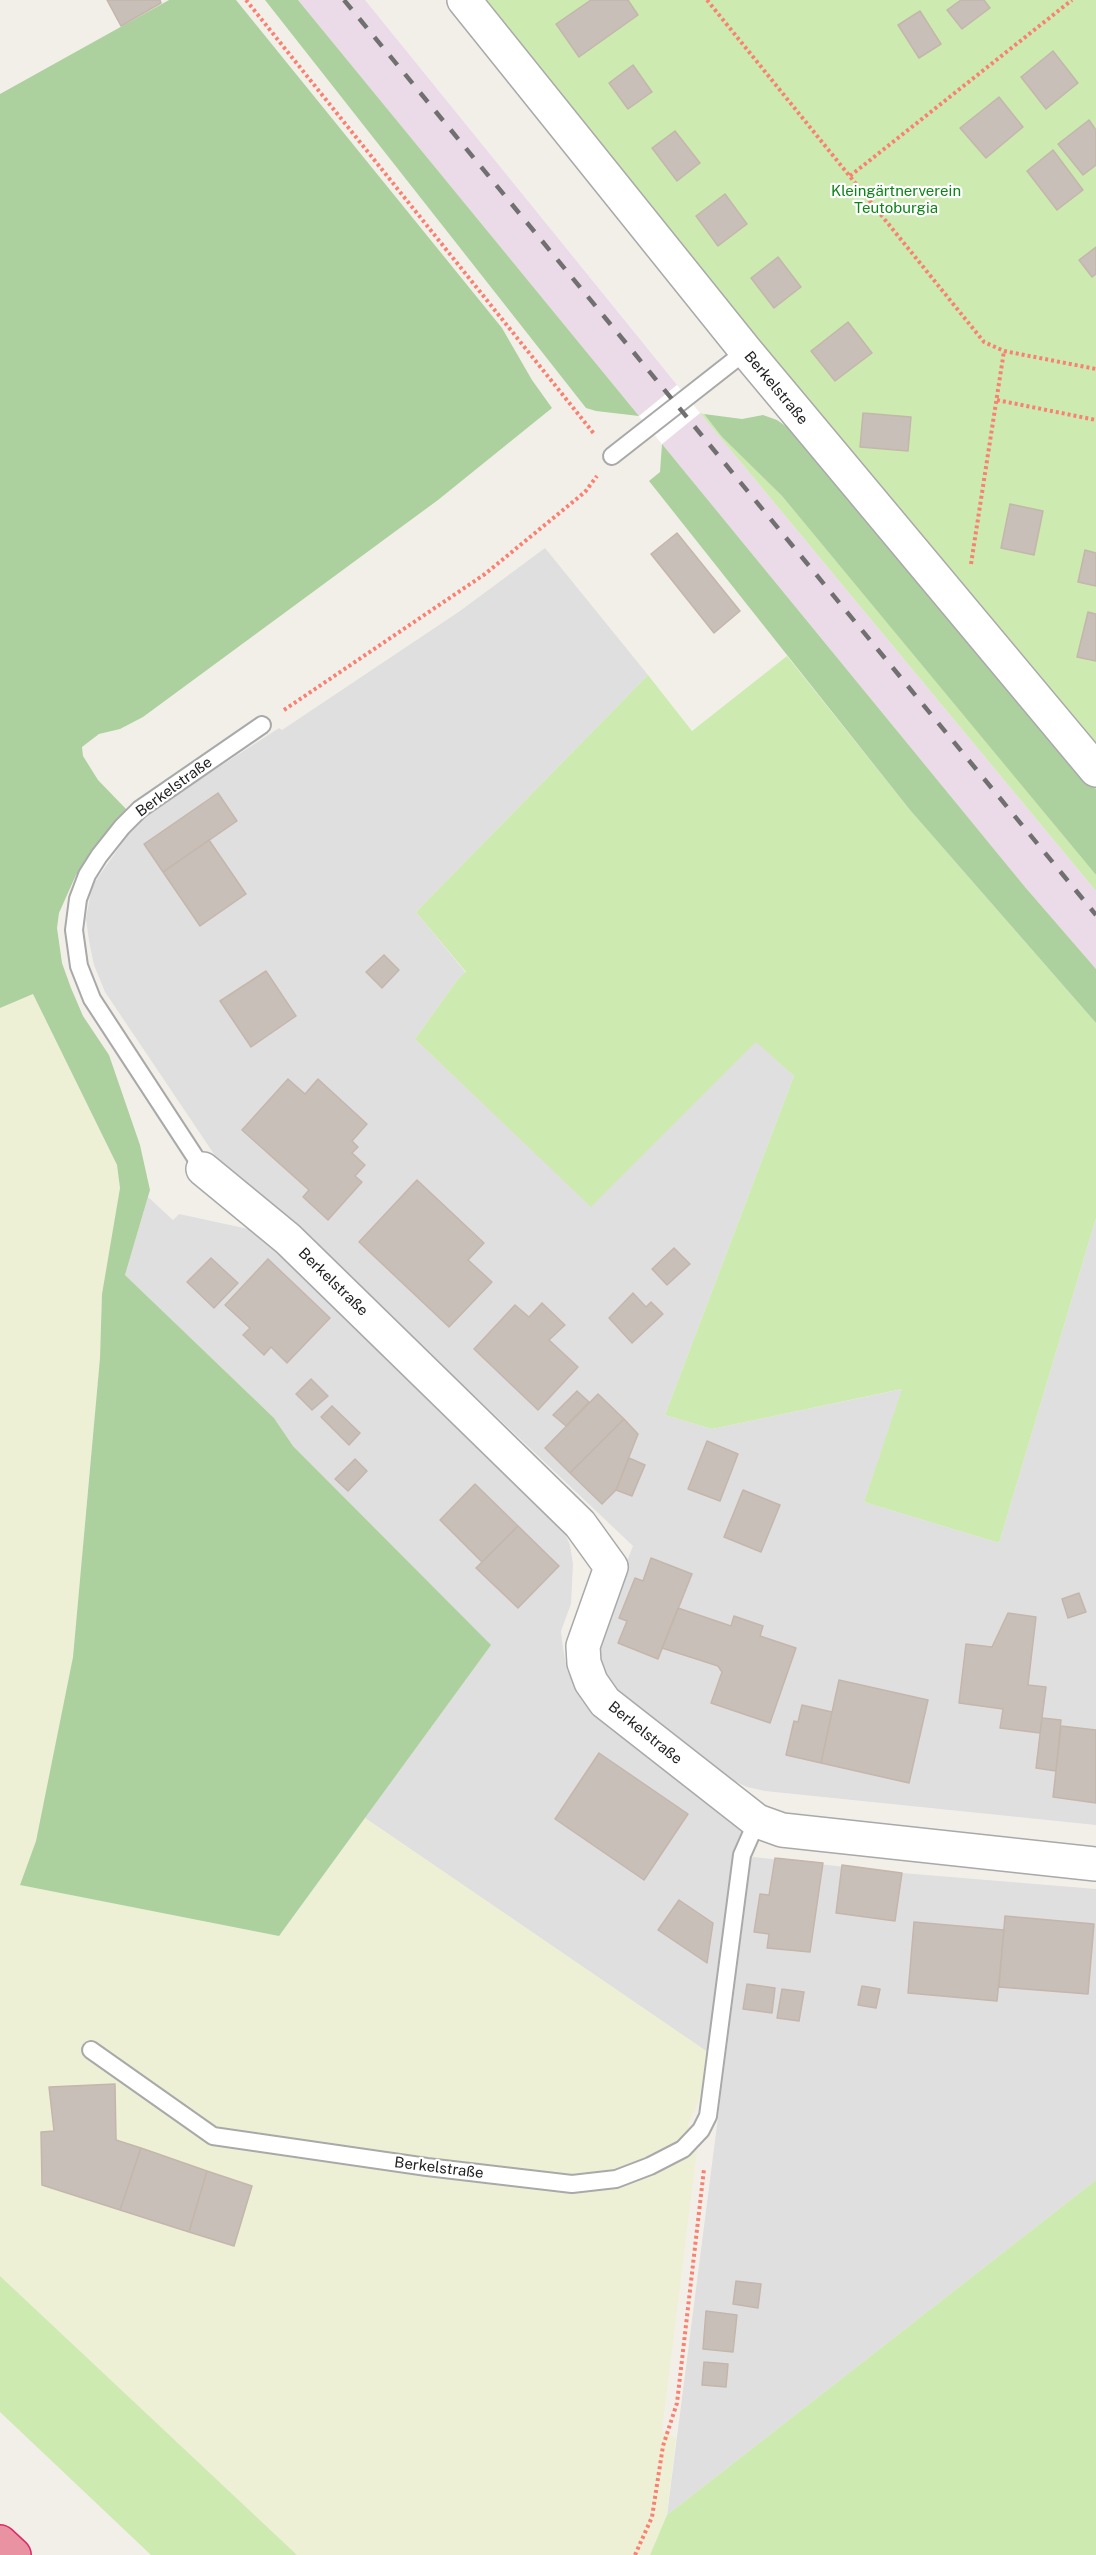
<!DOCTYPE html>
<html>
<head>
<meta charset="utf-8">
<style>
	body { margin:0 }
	canvas { display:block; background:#f2efe9 }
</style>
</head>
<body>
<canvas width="1096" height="2555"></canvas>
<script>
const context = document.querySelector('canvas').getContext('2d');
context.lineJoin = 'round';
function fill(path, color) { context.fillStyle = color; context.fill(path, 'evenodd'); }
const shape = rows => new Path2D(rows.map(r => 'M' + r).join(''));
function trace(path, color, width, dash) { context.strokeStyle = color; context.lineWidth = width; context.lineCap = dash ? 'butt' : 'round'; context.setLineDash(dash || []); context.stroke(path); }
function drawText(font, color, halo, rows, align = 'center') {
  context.font = font + ' "Public Sans",sans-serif'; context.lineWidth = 4.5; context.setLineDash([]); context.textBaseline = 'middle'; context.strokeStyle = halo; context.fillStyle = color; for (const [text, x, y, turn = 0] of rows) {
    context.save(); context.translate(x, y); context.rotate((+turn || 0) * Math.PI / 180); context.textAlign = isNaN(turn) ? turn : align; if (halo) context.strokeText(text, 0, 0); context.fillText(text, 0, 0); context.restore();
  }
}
fill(shape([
	[545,548,648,675,416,912,466,973,458,979,415,1039,591,1206,756,1041,794,1076,665,1415,712,1429,903,1389,864,1502,999,1543,1096,1218,1096,1825,765,1791,747,1787,722,1775,621,1702,599,1669,599,1631,633,1546,438,1361,434,1364,218,1160,105,992,94,965,89,941,86,919,92,886,139,819,279,728,282,730,460,611],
	[148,1197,173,1220,179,1214,267,1233,564,1531,570,1545,573,1564,571,1604,561,1631,563,1648,567,1670,575,1685,745,1830,709,2053,365,1818,490,1645,293,1446,274,1418,125,1275],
	[753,1857,902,1873,1096,1889,1096,2180,667,2515,751,1860]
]), '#e0dfdf');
fill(shape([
	[298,0,365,0,677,385,639,416],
	[700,413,1096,891,1096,969,1025,887,662,444]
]), '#ebdbe8');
fill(shape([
	[33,994,117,1166,120,1188,102,1294,100,1358,73,1657,36,1841,21,1885,279,1936,365,1818,709,2053,699,2100,688,2125,698,2142,662,2431,676,2438,667,2515,650,2555,297,2555,0,2276,0,1008]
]), '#eef0d5');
fill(shape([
	[476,0,1096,0,1096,755],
	[700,413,704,414,722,437,782,496,947,694,1096,875,1096,891],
	[787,656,910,810,1096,1023,1096,1218,999,1543,864,1502,902,1389,712,1429,665,1415,794,1076,756,1042,591,1207,415,1039,458,979,466,972,416,912,648,675,692,731],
	[1096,2180,1096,2555,650,2555,667,2515],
	[0,2276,297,2555,151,2555,0,2412]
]), '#cdebb0');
fill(shape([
	[169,0,236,0,502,328,532,380,552,408,438,500,143,717,120,729,99,734,82,747,83,756,98,780,127,810,76,875,59,913,57,928,62,963,71,988,83,1016,109,1055,140,1145,150,1190,125,1275,274,1418,293,1446,491,1645,279,1936,20,1885,36,1841,73,1657,100,1358,102,1294,120,1188,117,1165,33,994,0,1008,0,94],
	[265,0,298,0,639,416,596,411,586,408],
	[704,414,742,419,763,415,777,420,790,429,860,504,1096,789,1096,875,782,496,722,437],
	[662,444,1025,887,1096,969,1096,1023,910,810,649,481,660,472]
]), '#add19e');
fill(shape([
	[677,385,700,413,662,444,639,416]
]), '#fff');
const building = shape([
	[107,0,160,0,161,3,121,26,107,0],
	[591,0,628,0,638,15,579,57,556,24,591,0],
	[961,0,984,0,990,8,962,29,947,10,961,0],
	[920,11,941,44,919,58,898,25,920,11],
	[1053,51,1078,83,1046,109,1021,77,1053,51],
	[633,65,652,92,628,109,609,83,633,65],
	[999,97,1023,127,986,158,960,128,999,97],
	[1089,120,1096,130,1096,165,1083,175,1058,144,1089,120],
	[675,131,700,163,677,181,652,148,675,131],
	[1053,150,1083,190,1057,210,1027,171,1053,150],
	[725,194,747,224,718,246,696,216,725,194],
	[1096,247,1096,274,1092,277,1079,260,1096,247],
	[778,257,801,287,774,308,751,278,778,257],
	[848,322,872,353,835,381,811,351,848,322],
	[863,413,911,417,908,451,860,447,863,413],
	[1010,504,1043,511,1034,555,1001,548,1010,504],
	[677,533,740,611,714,633,651,554,677,533],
	[1085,550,1096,553,1096,586,1078,582,1085,550],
	[1088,612,1096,614,1096,661,1077,657,1088,612],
	[218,793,237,821,163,872,144,844,218,793],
	[209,840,246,894,200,926,163,872,209,840],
	[384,955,399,970,382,988,366,972,384,955],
	[266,971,296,1016,251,1047,220,1001,266,971],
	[288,1079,305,1094,318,1079,367,1124,352,1141,358,1147,352,1153,365,1165,355,1176,362,1182,328,1220,303,1197,309,1190,242,1130,288,1079],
	[417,1180,484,1243,468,1260,492,1282,449,1327,359,1242,417,1180],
	[674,1248,690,1264,667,1285,652,1269,674,1248],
	[211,1258,238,1283,214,1308,187,1282,211,1258],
	[268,1259,330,1318,287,1363,271,1347,264,1355,243,1335,250,1328,225,1305,268,1259],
	[633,1293,646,1307,651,1302,663,1314,632,1343,609,1318,633,1293],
	[542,1303,565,1325,549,1340,578,1367,538,1410,474,1349,515,1305,529,1317,542,1303],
	[311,1379,328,1396,312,1410,296,1394,311,1379],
	[577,1391,589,1402,566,1426,553,1415,577,1391],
	[598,1394,624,1419,570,1473,545,1448,598,1394],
	[332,1406,360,1433,349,1445,321,1417,332,1406],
	[624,1419,638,1434,616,1490,602,1504,570,1473,624,1419],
	[707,1441,738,1454,720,1501,688,1489,707,1441],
	[629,1458,645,1465,632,1496,616,1490,629,1458],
	[355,1459,367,1471,348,1491,335,1479,355,1459],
	[475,1484,518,1526,482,1562,440,1520,475,1484],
	[743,1490,780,1505,761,1552,724,1537,743,1490],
	[518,1526,559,1566,518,1608,476,1568,518,1526],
	[651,1558,692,1574,658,1659,618,1643,627,1621,619,1618,635,1578,643,1581,651,1558],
	[1079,1593,1086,1612,1068,1618,1062,1599,1079,1593],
	[678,1608,731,1626,734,1616,763,1626,760,1636,796,1648,770,1723,711,1703,722,1672,718,1666,662,1648,678,1608],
	[1008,1613,1036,1617,1028,1685,1046,1687,1040,1733,1000,1728,1003,1709,959,1703,966,1644,992,1647,1008,1613],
	[839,1680,928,1700,909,1783,821,1763,839,1680],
	[802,1705,832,1712,821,1763,786,1755,794,1721,798,1722,802,1705],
	[1042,1718,1061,1720,1056,1771,1036,1768,1042,1718],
	[1061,1726,1096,1730,1096,1803,1053,1797,1061,1726],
	[599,1753,688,1814,644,1880,555,1819,599,1753],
	[775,1858,823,1863,810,1952,767,1948,769,1934,754,1932,760,1894,769,1895,775,1858],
	[842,1865,902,1873,895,1921,836,1913,842,1865],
	[679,1900,713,1923,707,1963,658,1930,679,1900],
	[1005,1916,1094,1924,1088,1994,999,1987,1005,1916],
	[914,1922,1004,1930,997,2001,908,1993,914,1922],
	[747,1984,775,1988,772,2013,743,2009,747,1984],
	[862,1986,880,1989,876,2008,858,2005,862,1986],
	[782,1989,804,1992,799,2021,777,2018,782,1989],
	[115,2084,116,2140,141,2148,120,2210,42,2185,41,2132,54,2131,49,2087,115,2084],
	[141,2148,207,2171,189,2232,120,2210,141,2148],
	[207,2171,252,2186,234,2246,189,2232,207,2171],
	[736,2281,761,2284,758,2308,733,2304,736,2281],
	[706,2311,737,2315,733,2352,703,2349,706,2311],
	[704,2362,728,2364,726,2387,702,2385,704,2362]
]);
fill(building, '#c7bfb8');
trace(building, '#c4b6ab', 1.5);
const service = shape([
	[612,456,746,351],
	[203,1169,92,999,79,966,74,930,78,899,87,875,99,856,122,827,140,809,262,725],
	[91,2050,213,2136,427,2167,572,2184,616,2179,650,2166,683,2149,701,2130,708,2116,742,1855,757,1821]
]);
const minor = shape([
	[464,0,746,351,1096,770],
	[203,1169,288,1239,580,1524,611,1567,583,1646,584,1663,591,1682,605,1702,757,1821,782,1830,1096,1864]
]);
const motorway = shape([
	[0,2542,14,2555]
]);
trace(service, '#a9a9a9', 20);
trace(minor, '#a9a9a9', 36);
trace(motorway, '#dc2a67', 36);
trace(shape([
	[246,0,595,435],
	[707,0,984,342,1004,351,1096,369],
	[850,176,1072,0],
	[997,400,1096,420],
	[971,564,1004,351],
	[284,710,485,574,585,492,597,476],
	[635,2555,652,2517,663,2446,677,2403,704,2169]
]), '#fa8072', 4, [3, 3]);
trace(service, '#fff', 16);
trace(minor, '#fff', 33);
trace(motorway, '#e892a2', 33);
trace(shape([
	[344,0,1096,915]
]), '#707070', 4.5, [12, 12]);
drawText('15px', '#0c8416', '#fff', [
	["Kleingärtnerverein",896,191],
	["Teutoburgia",896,208]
]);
drawText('15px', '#222', '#fff', [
	["Berkelstraße",776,388,50],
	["Berkelstraße",174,787,-36],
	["Berkelstraße",333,1282,44],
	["Berkelstraße",645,1733,39],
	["Berkelstraße",439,2168,7]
]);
</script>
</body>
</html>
